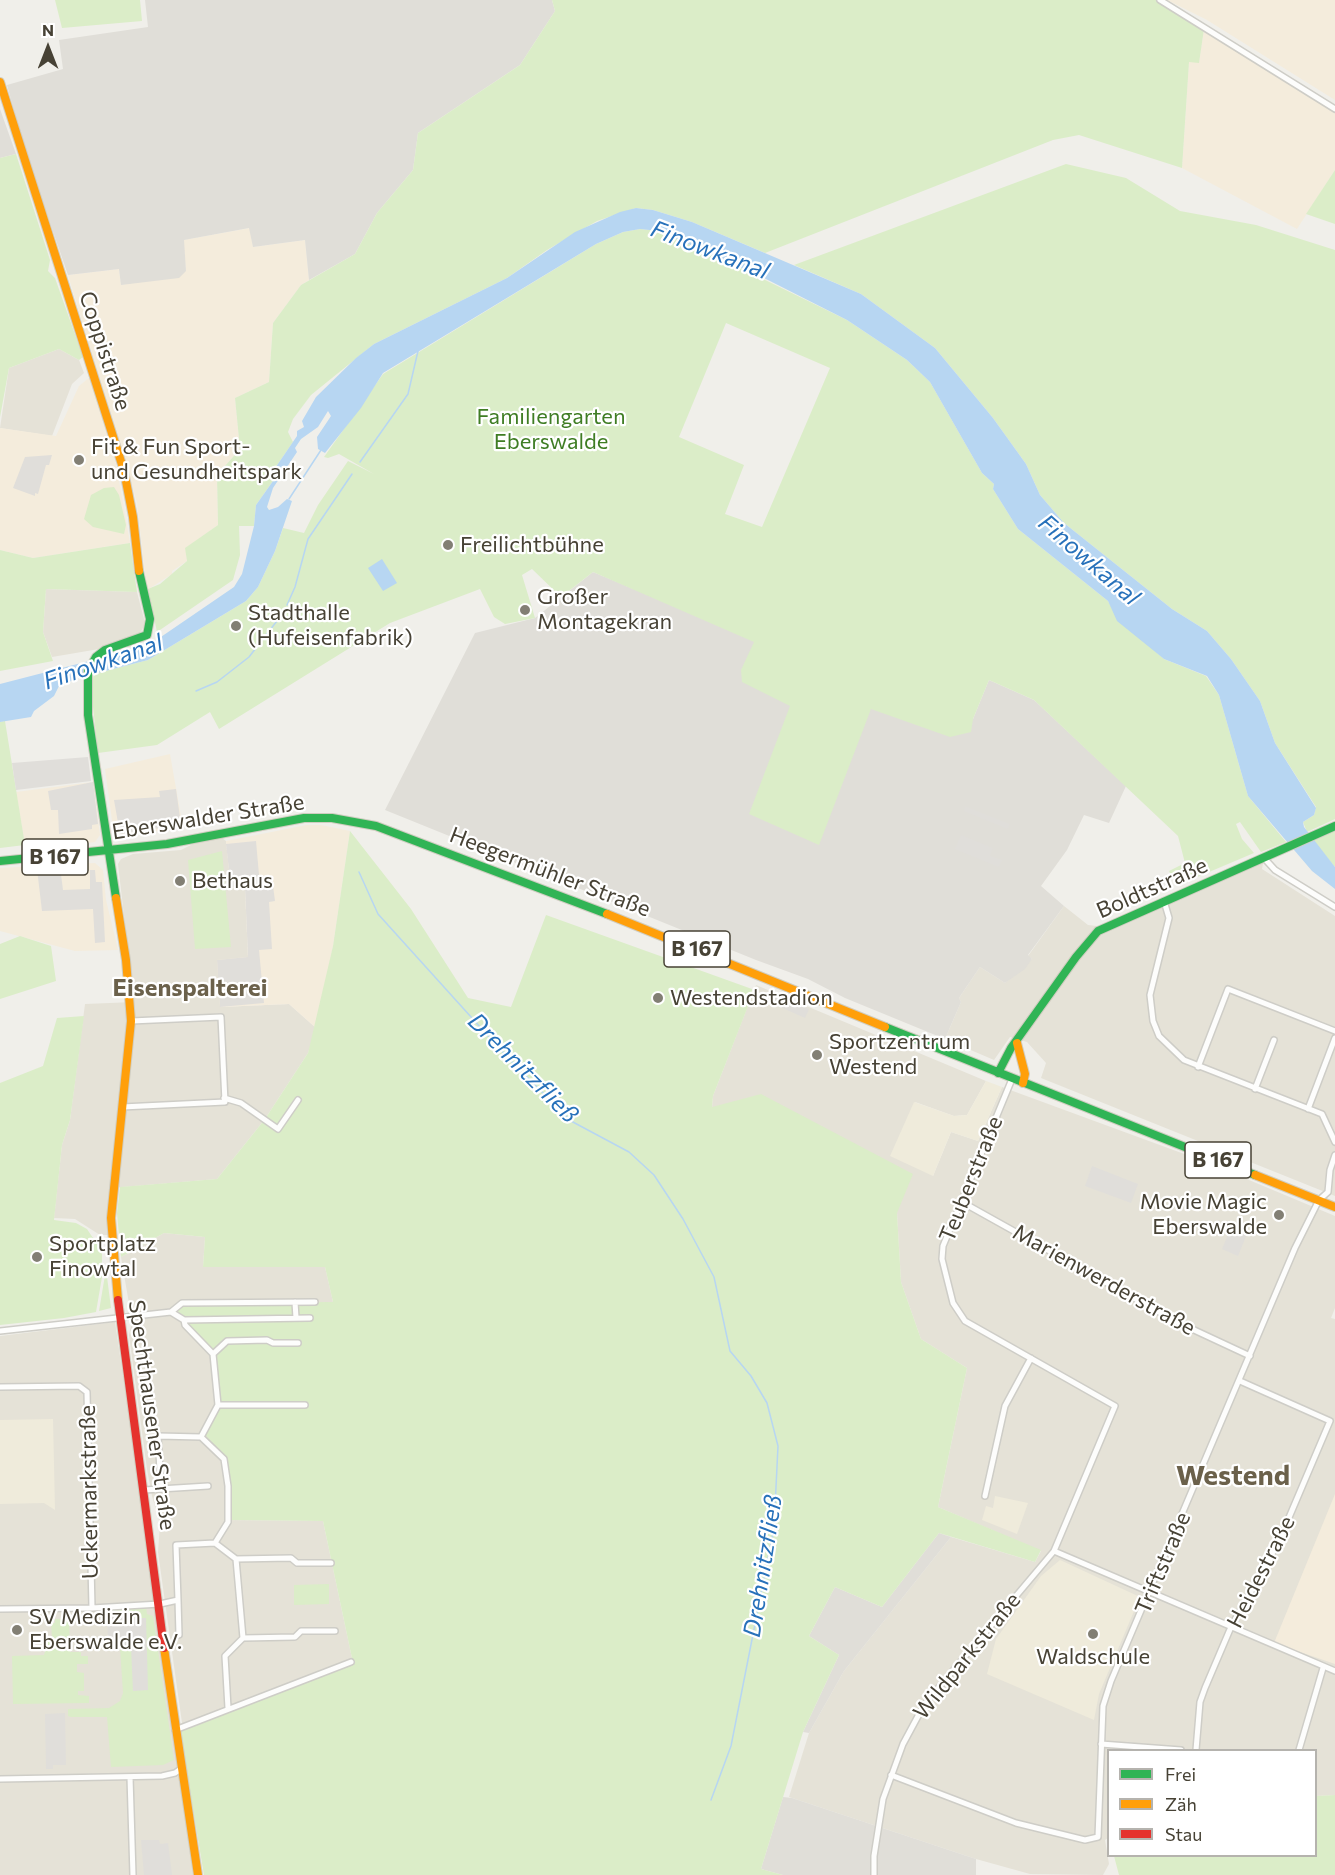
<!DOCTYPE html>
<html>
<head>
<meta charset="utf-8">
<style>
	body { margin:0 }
	#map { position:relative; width:1335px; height:1875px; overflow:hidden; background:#f0efea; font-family:Commissioner,sans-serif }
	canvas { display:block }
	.legend { position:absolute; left:1107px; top:1749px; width:210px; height:108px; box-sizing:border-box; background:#fff; border:2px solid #b5b3ae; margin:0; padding:8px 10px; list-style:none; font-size:18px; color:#474235 }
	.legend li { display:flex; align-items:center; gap:12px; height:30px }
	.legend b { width:30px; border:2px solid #b5b3ae }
	.north { position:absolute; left:18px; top:18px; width:60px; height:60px; -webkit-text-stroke:4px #fff; paint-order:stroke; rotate:0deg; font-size:16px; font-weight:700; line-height:24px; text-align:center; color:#474235 }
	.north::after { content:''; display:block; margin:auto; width:21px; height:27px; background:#474235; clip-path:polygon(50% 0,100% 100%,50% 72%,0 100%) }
</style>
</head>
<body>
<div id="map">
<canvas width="1335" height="1875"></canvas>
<ul class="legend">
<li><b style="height:8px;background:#30b455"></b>Frei</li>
<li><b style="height:8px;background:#ff9f0a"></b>Zäh</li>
<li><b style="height:8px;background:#e5322d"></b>Stau</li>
</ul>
<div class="north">N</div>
</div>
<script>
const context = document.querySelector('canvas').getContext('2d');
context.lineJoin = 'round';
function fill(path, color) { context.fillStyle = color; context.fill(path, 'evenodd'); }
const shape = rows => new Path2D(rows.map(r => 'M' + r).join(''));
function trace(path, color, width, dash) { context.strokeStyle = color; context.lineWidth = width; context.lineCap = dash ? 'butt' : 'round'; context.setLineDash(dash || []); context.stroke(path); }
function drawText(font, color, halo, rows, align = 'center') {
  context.font = font + ' Commissioner,sans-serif'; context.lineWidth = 4.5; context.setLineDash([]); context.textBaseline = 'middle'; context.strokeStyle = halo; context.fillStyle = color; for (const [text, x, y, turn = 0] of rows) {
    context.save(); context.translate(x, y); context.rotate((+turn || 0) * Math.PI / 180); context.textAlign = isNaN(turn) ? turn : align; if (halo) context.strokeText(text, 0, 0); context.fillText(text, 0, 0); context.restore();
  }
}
fill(shape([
	[59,349,79,360,84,373,72,384,52,436,0,428,9,368],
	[46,589,137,592,145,623,142,630,139,634,105,648,52,657,43,632],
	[222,838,226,841,231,887,245,888,248,957,220,1007,289,1004,316,1028,308,1053,265,1119,217,1179,111,1188,109,1235,100,1235,75,1219,54,1218,62,1145,70,1120,85,1004,134,1002,118,864,121,859,133,854,181,850,193,844],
	[1264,858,1262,869,1335,916,1335,1196,1041,1078,1046,1063,1027,1042,1010,1037,994,1060,945,1039,961,1002,959,998,980,967,1005,983,1032,959,1028,956,1064,906,1088,925,1105,927],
	[756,985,986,1081,967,1115,954,1116,915,1102,933,1176,951,1132,978,1141,1002,1087,1206,1162,1335,1216,1335,1308,1331,1318,1335,1319,1335,1795,1316,1796,1316,1750,1108,1750,1108,1838,1105,1840,1109,1864,1103,1875,1030,1874,976,1859,789,1797,809,1733,844,1671,951,1537,1035,1562,1041,1551,938,1507,967,1368,921,1339,901,1282,897,1213,712,1108,713,1096],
	[164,1233,205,1237,203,1267,325,1267,333,1302,227,1458,229,1520,323,1521,353,1663,183,1730,158,1552,160,1524,152,1496,147,1469,129,1335,132,1321,121,1257],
	[115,1322,158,1615,193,1875,0,1875,0,1336]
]), '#e5e2d7');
fill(shape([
	[1167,0,1335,0,1335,100,1207,20],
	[1204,29,1335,113,1335,170,1297,229,1182,168,1189,61,1199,62],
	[250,228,253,247,305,240,309,280,301,285,273,323,269,382,235,398,240,449,217,475,218,525,186,548,187,561,172,571,172,574,147,590,137,502,68,275,119,269,121,285,186,271,183,240],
	[90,377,116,464,130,543,33,558,0,550,0,428,56,436,79,386],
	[170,754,183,828,118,836,113,828,105,769],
	[93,782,100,835,95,842,50,848,25,845,16,792],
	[307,825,321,825,350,831,333,946,316,1028,289,1004,220,1007,217,960,248,957,245,888,231,887,226,841],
	[95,863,103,870,106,900,118,950,75,951,0,931,0,868],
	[1335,1494,1335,1664,1274,1643]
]), '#f4ecdc');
fill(shape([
	[145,0,552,0,555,11,520,65,418,133,413,170,377,213,355,254,309,280,305,240,253,247,249,228,184,240,186,271,179,278,121,285,119,269,68,275,25,150,7,85,63,69,59,40,148,27],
	[0,109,16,154,0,158],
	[593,572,953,723,973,719,989,680,1034,700,1126,786,1109,823,1084,815,1067,850,1041,886,1064,906,1028,955,1032,959,1025,969,1005,983,980,967,959,998,961,1002,945,1039,845,998,808,979,756,960,385,810,475,633,535,618],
	[939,1533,951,1537,844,1671,809,1733,803,1732,839,1655,809,1636,835,1587,882,1607],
	[783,1797,792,1798,976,1859,976,1875,783,1875,761,1869]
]), '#e0ded8');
fill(shape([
	[986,1081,1002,1087,978,1141,951,1132,933,1176,890,1156,914,1102,954,1116,967,1115],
	[53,1419,55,1510,44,1503,0,1504,0,1420],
	[995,1496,1028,1503,1017,1534,982,1520,986,1506,993,1508],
	[1060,1560,1140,1597,1099,1694,1094,1720,987,1674,996,1639,1041,1576]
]), '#efebdb');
fill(shape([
	[55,0,140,0,142,21,62,28],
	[552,0,1158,0,1204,29,1199,63,1189,62,1182,168,1079,135,1053,140,765,253,692,222,653,210,636,208,597,221,547,250,507,278,374,344,311,395,293,419,288,432,293,442,271,474,273,481,256,505,254,526,239,526,240,555,233,580,157,632,148,589,160,584,187,561,185,548,218,525,217,475,240,449,235,398,269,382,273,323,301,285,355,254,377,213,413,170,418,133,520,65,555,11],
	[16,154,50,260,48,271,55,278,83,357,79,360,59,349,9,368,0,417,0,158],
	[1066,164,1126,178,1180,211,1256,225,1335,250,1335,819,1307,832,1303,822,1314,815,1316,807,1275,743,1260,701,1231,659,1207,631,1172,609,1064,523,1040,495,1026,464,993,418,935,348,861,294,794,265],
	[1335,170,1335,224,1306,214],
	[640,229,659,231,714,255,847,320,907,360,930,382,982,473,994,484,993,489,1018,529,1108,601,1116,615,1164,659,1206,676,1219,695,1248,796,1286,842,1261,852,1240,822,1236,824,1242,839,1254,853,1176,886,1169,871,1185,863,1178,836,1034,700,989,680,973,719,971,732,950,737,871,709,819,845,749,814,790,706,742,682,741,670,754,642,593,572,561,597,532,569,522,575,535,618,505,624,494,617,480,589,390,623,219,729,210,712,157,745,98,753,91,688,94,674,148,660,246,601,258,587,275,551,283,528,304,533,318,505,348,461,374,474,339,454,328,458,324,457,383,374,596,244,623,232],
	[726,323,830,368,762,527,725,514,744,465,679,437],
	[114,487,119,495,126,525,124,534,93,527,84,519,91,495,104,488],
	[130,543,137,592,46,589,43,632,53,661,0,671,0,550,33,558],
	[5,721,25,845,0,848,0,722],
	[350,831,411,909,468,998,511,1007,546,915,752,989,752,996,713,1096,712,1107,761,1094,913,1174,897,1213,901,1282,921,1339,967,1368,938,1507,1041,1550,1035,1562,939,1533,882,1607,835,1587,809,1636,839,1655,803,1732,761,1869,783,1875,204,1875,180,1731,353,1663,323,1521,229,1520,227,1458,205,1435,219,1401,213,1354,184,1320,171,1312,182,1303,333,1302,325,1267,203,1267,205,1237,164,1233,121,1257,117,1213,120,1187,217,1179,265,1119,308,1053,333,946],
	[1335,831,1335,867,1313,841],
	[222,851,231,947,195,949,188,860],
	[20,936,51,946,56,981,0,999,0,944],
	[84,1016,70,1120,62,1145,54,1220,76,1223,87,1229,93,1238,102,1239,102,1277,96,1312,64,1318,0,1325,0,1083,43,1066,57,1018],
	[106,1269,111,1308,99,1311],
	[329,1584,329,1604,294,1605,294,1585],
	[146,1606,147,1614,153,1616,174,1760,163,1765,111,1767,107,1717,71,1717,68,1716,68,1709,109,1708,120,1701,123,1693,120,1648,131,1647,133,1612,107,1612,107,1608],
	[55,1619,69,1619,70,1652,81,1652,81,1656,88,1656,88,1664,77,1664,77,1672,84,1673,84,1691,78,1691,78,1695,89,1696,89,1703,13,1704,12,1656,44,1655,48,1641,52,1638,51,1623,55,1623],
	[1335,1795,1335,1875,1119,1875,1114,1856,1316,1856,1316,1796]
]), '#dbedc8');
fill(shape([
	[52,455,49,465,46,465,38,494,35,493,35,496,13,488,25,457],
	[88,757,91,781,16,790,12,763],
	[93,782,98,824,92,825,92,829,59,834,58,810,51,810,48,791],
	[176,789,181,825,120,834,114,800,160,797,159,791],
	[965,806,1010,824,1008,829,964,811],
	[961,835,993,848,990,856,1002,860,999,867,955,849],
	[256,841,260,886,273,886,275,901,269,902,272,949,259,950,264,1003,220,1007,217,960,248,957,245,888,231,887,226,844],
	[60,867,63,890,90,889,90,870,95,870,96,882,102,882,105,942,95,943,93,909,42,911,37,869],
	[775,994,809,1009,805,1018,771,1003],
	[1092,1166,1138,1184,1131,1203,1085,1186],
	[1238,1227,1248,1231,1238,1256,1222,1249,1230,1230,1235,1232],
	[107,1612,132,1612,133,1618,146,1618,148,1690,133,1691,131,1647,108,1648],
	[65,1713,66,1765,53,1765,53,1769,46,1769,45,1714],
	[141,1840,159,1840,160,1844,168,1843,172,1875,144,1875]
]), '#e0deda');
fill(shape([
	[636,208,653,210,692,222,861,294,935,348,993,418,1026,464,1040,495,1064,523,1172,609,1207,631,1231,659,1260,701,1275,743,1316,808,1314,815,1303,822,1304,827,1335,867,1335,889,1312,871,1248,796,1219,695,1207,676,1164,659,1117,621,1108,601,1018,529,993,489,994,484,982,473,930,382,907,360,847,320,766,279,659,231,640,229,623,232,596,244,383,373,361,408,325,453,318,449,317,437,331,416,328,411,318,427,301,439,295,448,297,452,273,488,267,507,269,510,278,507,287,499,292,501,275,551,258,587,246,601,148,660,94,674,78,675,74,680,59,686,54,696,34,711,31,717,0,722,0,684,89,661,105,660,109,656,138,648,155,641,234,587,242,574,254,526,256,505,273,481,271,474,297,436,297,431,304,427,302,421,316,397,356,358,374,344,507,278,575,232,620,212],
	[382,559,397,583,383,591,368,568]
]), '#b7d6f2');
trace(shape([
	[360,462,408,394,418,351],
	[289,499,321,450],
	[287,605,295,587,308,539,352,474],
	[196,691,217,682,249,657,280,617],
	[359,872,378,914,509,1059,571,1121,629,1152,654,1175,683,1219,714,1277,730,1351,751,1376,767,1403,778,1446,774,1528,731,1746,711,1800]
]), '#b7d6f2', 1.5);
const street = shape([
	[1160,0,1335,109],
	[1264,858,1275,870,1335,907],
	[1164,901,1169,918,1150,995,1153,1021,1159,1036,1184,1060,1322,1114,1335,1142],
	[1198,1067,1228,989,1335,1031],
	[1255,1089,1274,1040],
	[224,1098,241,1103,278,1129,298,1100],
	[122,1107,225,1102,221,1017,131,1021],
	[1308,1109,1335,1038],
	[960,1201,1177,1322,1250,1356],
	[295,1302,296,1318],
	[171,1312,184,1320,310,1318],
	[184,1320,185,1325,213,1354,218,1405],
	[0,1331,171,1312,182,1303,315,1302],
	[213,1354,227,1341,267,1340,273,1343,298,1343],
	[0,1387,79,1386,87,1392,92,1608],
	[201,1437,224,1459,228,1486,228,1522,215,1543],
	[161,1488,158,1436,201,1437,218,1405,305,1405],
	[144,1490,208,1486],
	[985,1496,1005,1406,1031,1358],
	[1054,1551,1335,1671],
	[236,1559,243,1638],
	[178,1600,179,1635],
	[0,1609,92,1608,160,1604,178,1600,176,1545,215,1543,236,1559,291,1558,297,1563,331,1563],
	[228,1708,225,1656,243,1638,295,1637,301,1631,335,1631],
	[175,1730,351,1662],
	[1101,1744,1181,1750],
	[1196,1750,1200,1702,1205,1688,1231,1627,1279,1541,1330,1421,1240,1381],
	[1299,1750,1323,1668],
	[891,1775,1016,1823,1085,1840,1098,1837,1103,1706,1111,1681,1295,1248,1319,1200,1328,1192,1330,1170,1335,1155],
	[130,1777,133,1875],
	[0,1779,162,1776,175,1773,182,1768],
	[874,1875,874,1856,883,1799,903,1744,924,1705,1054,1551,1115,1406,965,1321,953,1303,942,1259,943,1246,1012,1079]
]);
const fast = shape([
	[0,861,167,844,304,818,332,818,376,826,607,914],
	[116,898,88,715,88,671,96,657,105,650,147,635,150,619,139,571],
	[885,1027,1255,1175],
	[998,1073,1011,1048,1076,957,1098,931,1335,826]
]);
const slow = shape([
	[0,82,124,471,133,517,139,571],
	[116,898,126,960,131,1021,111,1218,118,1300],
	[607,914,885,1027],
	[1017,1043,1025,1074,1023,1083],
	[1255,1175,1335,1207],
	[164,1648,198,1875]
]);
const jam = shape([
	[118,1300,164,1648]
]);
trace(street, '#cecdc7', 8);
trace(fast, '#d0cdc0', 10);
trace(slow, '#d0cdc0', 10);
trace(jam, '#d0cdc0', 10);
trace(street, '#fdfdfc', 5);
trace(fast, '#30b455', 8);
trace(slow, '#ff9f0a', 8);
trace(jam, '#e5322d', 8);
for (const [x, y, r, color] of [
	[79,460,6,"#827f74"],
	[448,545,6,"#827f74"],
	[525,610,6,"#827f74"],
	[236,626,6,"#827f74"],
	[180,881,6,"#827f74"],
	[658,998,6,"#827f74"],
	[817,1055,6,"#827f74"],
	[1279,1215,6,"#827f74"],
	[37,1257,6,"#827f74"],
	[17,1630,6,"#827f74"],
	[1093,1634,6,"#827f74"]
]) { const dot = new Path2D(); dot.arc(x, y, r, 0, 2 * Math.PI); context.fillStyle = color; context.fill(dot); trace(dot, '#fff', 2); }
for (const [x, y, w] of [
	[55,857,66],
	[697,949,66],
	[1218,1160,66]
]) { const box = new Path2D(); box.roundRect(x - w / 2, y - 18, w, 36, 4.5); context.fillStyle = '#fff'; context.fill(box); trace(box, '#474235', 1.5); }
drawText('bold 21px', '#474235', null, [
	["B 167",55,857],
	["B 167",697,949],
	["B 167",1218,1160]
]);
drawText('22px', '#474235', '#fff', [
	["Coppistraße",105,351,72],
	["Eberswalder Straße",208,817,-9],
	["Heegermühler Straße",550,872,21],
	["Boldtstraße",1152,888,-24],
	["Teuberstraße",971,1179,-68],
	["Marienwerderstraße",1104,1280,29],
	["Spechthausener Straße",152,1415,82],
	["Uckermarkstraße",89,1492,-91],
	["Triftstraße",1163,1563,-67],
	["Heidestraße",1261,1572,-63],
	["Wildparkstraße",967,1656,-51]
]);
drawText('22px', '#3f7d24', '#fff', [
	["Familiengarten",551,417],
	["Eberswalde",551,442]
]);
drawText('22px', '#474235', '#fff', [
	["Fit & Fun Sport-",91,447],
	["und Gesundheitspark",91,472],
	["Freilichtbühne",460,545],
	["Großer",537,597],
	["Montagekran",537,622],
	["Stadthalle",248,613],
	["(Hufeisenfabrik)",248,638],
	["Bethaus",192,881],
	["Westendstadion",670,998],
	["Sportzentrum",829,1042],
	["Westend",829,1067],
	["Movie Magic",1267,1202,"right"],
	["Eberswalde",1267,1227,"right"],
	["Sportplatz",49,1244],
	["Finowtal",49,1269],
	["SV Medizin",29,1617],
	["Eberswalde e.V.",29,1642],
	["Waldschule",1093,1657,"center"]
], 'left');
drawText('italic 24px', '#2771ba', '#fff', [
	["Finowkanal",710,250,21],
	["Finowkanal",1089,560,41],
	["Finowkanal",103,662,-19],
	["Drehnitzfließ",523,1068,45],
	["Drehnitzfließ",763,1566,-81]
]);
drawText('bold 24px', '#6b614b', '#fff', [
	["Eisenspalterei",190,988]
]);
drawText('bold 28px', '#6b614b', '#fff', [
	["Westend",1233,1476]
]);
</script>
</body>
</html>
